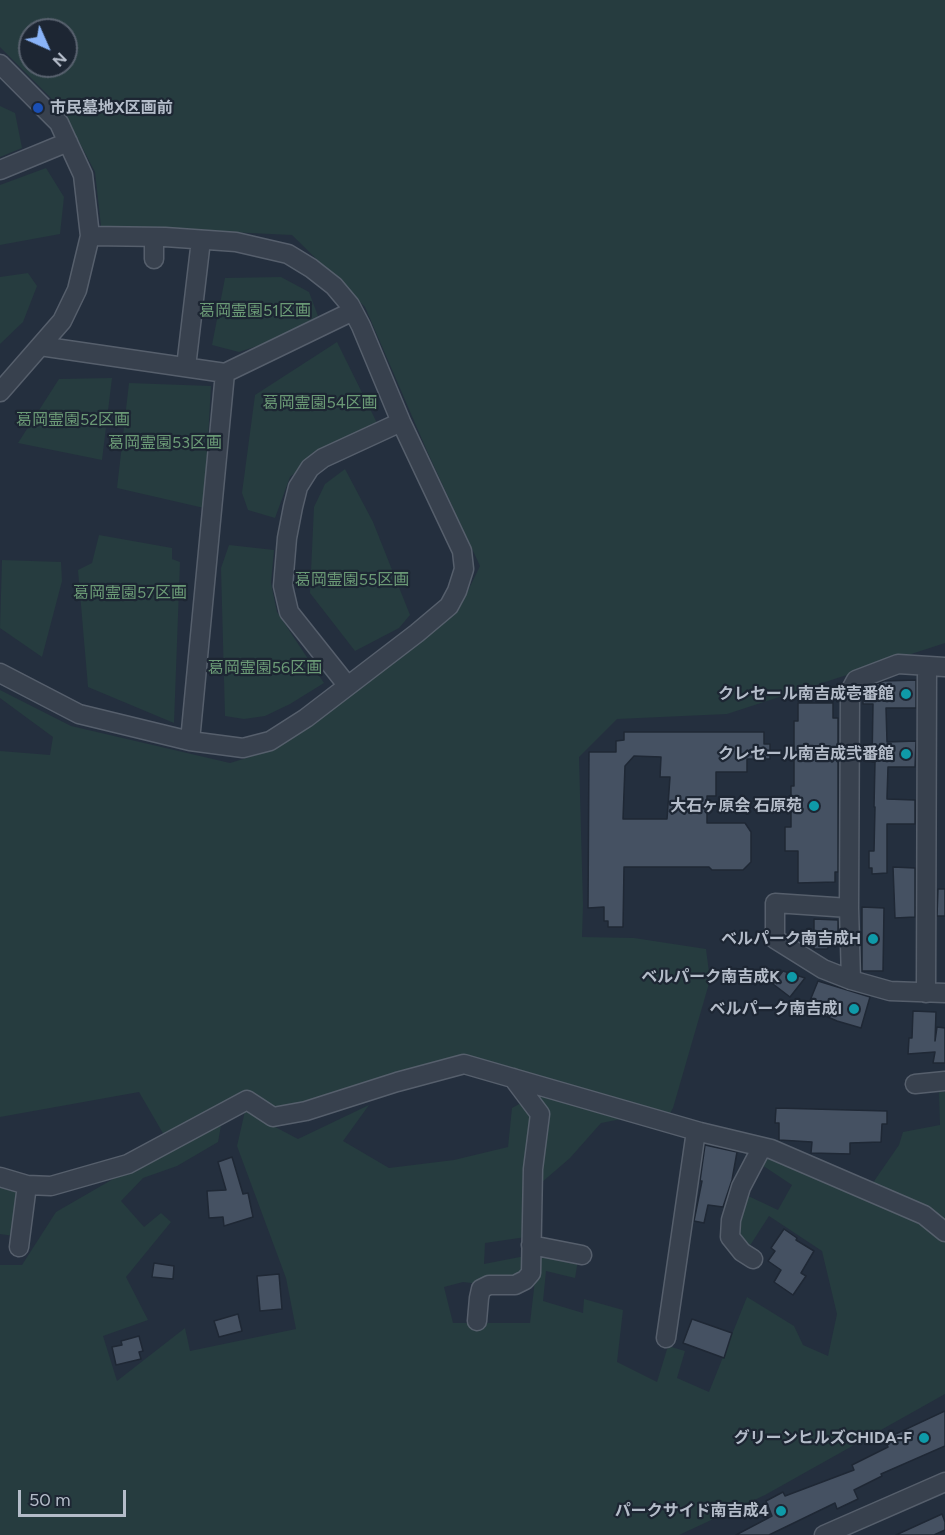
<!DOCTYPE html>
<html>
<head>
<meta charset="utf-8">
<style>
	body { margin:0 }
	#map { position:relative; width:945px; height:1535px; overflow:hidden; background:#242f3e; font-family:Figtree,sans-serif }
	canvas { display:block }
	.north { position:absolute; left:18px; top:18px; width:60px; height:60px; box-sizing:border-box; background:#1d2633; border:2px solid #59626f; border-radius:50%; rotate:135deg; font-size:16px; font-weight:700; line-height:24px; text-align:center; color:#b4bcc9 }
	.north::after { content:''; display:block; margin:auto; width:21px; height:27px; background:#8ab4f8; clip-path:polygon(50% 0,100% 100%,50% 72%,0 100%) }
	.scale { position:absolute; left:18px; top:1490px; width:108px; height:27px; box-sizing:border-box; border:3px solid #b4bcc9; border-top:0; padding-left:8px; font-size:18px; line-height:21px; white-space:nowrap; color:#b4bcc9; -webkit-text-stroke:4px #1d2633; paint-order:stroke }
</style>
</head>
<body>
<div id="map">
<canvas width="945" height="1535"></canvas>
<div class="north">N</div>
<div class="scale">50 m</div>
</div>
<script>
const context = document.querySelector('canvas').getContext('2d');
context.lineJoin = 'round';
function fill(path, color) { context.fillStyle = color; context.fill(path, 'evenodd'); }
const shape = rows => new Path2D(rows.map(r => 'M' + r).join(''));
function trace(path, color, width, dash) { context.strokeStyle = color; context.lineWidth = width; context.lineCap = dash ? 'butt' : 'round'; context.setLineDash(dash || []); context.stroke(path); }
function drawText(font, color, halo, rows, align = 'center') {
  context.font = font + ' Figtree,"Noto Sans JP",sans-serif'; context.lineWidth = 4.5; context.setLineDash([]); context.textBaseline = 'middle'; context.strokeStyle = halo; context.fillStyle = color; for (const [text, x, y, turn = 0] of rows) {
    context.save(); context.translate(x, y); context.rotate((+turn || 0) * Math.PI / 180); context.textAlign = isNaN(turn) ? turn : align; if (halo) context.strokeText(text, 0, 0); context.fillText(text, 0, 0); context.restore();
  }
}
fill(shape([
	[0,0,945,0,945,643,727,714,617,719,579,757,583,905,582,937,634,938,706,949,710,980,673,1108,669,1115,463,1059,309,1106,275,1110,252,1095,164,1135,139,1092,0,1117,0,751,50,755,53,737,0,698,0,690,71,726,230,763,273,750,458,611,480,566,427,451,365,307,292,235,101,226,95,172,62,109,0,47],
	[30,30,66,30,66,66,30,66],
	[0,106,15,113,22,148,0,157],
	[46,168,64,197,60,234,0,245,0,185],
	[28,273,37,286,23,322,0,344,0,277],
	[281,277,309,292,318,316,278,339,239,352,212,345,225,278],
	[337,342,377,423,300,469,290,477,275,518,248,510,242,493,255,395],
	[112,378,102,460,18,443,59,379],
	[129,383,211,386,204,508,117,488],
	[345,469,373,522,410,615,399,628,355,651,310,593,314,507,325,484],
	[99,535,172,548,172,559,180,562,174,723,88,687,78,570,92,563],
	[229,545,274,550,271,583,277,612,324,683,290,704,265,716,244,719,225,716,221,568],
	[2,560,61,562,62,581,42,657,0,628],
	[520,1083,631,1117,601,1123,570,1158,541,1183,546,1121],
	[939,1091,945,1092,945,1225,870,1187,899,1145,903,1132,940,1125],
	[523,1102,534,1120,526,1237,485,1243,484,1264,525,1256,525,1271,518,1277,479,1284,463,1282,444,1287,453,1323,530,1323,538,1254,578,1260,575,1278,546,1271,543,1301,583,1313,584,1299,623,1310,617,1362,657,1382,668,1346,685,1351,677,1378,709,1392,747,1297,794,1326,803,1345,828,1356,837,1314,822,1251,769,1216,749,1247,740,1238,735,1224,744,1194,778,1210,792,1185,762,1165,768,1153,922,1219,945,1239,945,1394,765,1495,679,1535,0,1535,0,1265,22,1265,56,1212,165,1149,222,1120,218,1142,177,1166,143,1178,121,1201,144,1227,161,1213,171,1222,126,1277,148,1320,103,1336,117,1381,185,1328,190,1351,296,1329,286,1278,237,1146,245,1111,298,1139,369,1105,343,1141,389,1168,454,1160,508,1147,512,1108],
	[0,1183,19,1189,14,1236,0,1234]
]), '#263c3f');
const building = shape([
	[916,680,916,708,886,708,887,742,916,741,915,767,888,767,887,797,887,799,915,800,915,824,887,824,887,873,872,874,872,868,869,868,869,851,874,851,875,807,874,807,875,762,872,762,873,704,863,704,863,693,873,693,873,685,884,681,916,680],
	[798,703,833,703,833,718,838,718,838,872,835,872,835,882,798,883,798,851,785,851,785,827,791,827,791,786,794,786,794,721,798,721,798,703],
	[624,732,764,732,764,744,770,744,770,759,747,759,747,772,716,772,716,796,707,796,707,823,745,823,751,832,751,862,743,870,712,870,709,867,624,867,623,927,608,927,608,921,604,921,604,907,588,908,589,752,616,752,616,741,624,740,624,732],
	[634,756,661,757,660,777,670,777,667,819,623,819,625,766,634,756],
	[893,867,915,868,915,917,895,918,893,867],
	[938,889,945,889,945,916,937,916,938,889],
	[862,907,884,908,883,971,862,971,862,907],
	[814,919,838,920,838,946,832,943,827,949,814,949,814,919],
	[783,971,805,978,790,997,773,984,783,971],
	[818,981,870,997,861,1028,837,1021,807,1008,818,981],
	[913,1011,936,1012,935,1041,937,1027,945,1028,945,1063,933,1063,935,1052,908,1054,909,1038,912,1038,913,1011],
	[776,1108,887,1111,887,1124,882,1124,881,1142,850,1143,850,1154,811,1153,812,1142,779,1140,779,1123,775,1123,776,1108],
	[705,1145,737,1152,732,1180,723,1207,708,1205,704,1223,694,1221,702,1181,700,1181,705,1145],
	[232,1157,243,1194,248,1193,253,1217,224,1226,223,1217,209,1218,207,1191,226,1190,218,1162,232,1157],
	[784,1229,797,1238,796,1240,814,1251,801,1273,806,1276,793,1295,774,1282,781,1270,768,1261,775,1251,771,1248,784,1229],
	[154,1263,174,1266,173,1279,152,1277,154,1263],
	[279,1274,282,1309,260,1311,257,1276,279,1274],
	[238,1314,242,1331,219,1337,214,1321,238,1314],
	[692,1319,732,1333,724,1358,683,1343,692,1319],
	[139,1336,143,1351,139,1352,141,1359,116,1365,112,1347,122,1345,121,1341,139,1336],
	[945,1411,945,1446,881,1474,882,1476,854,1490,858,1499,837,1509,835,1503,769,1535,736,1535,772,1516,766,1501,783,1492,785,1496,854,1470,852,1465,888,1447,885,1439,945,1411],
	[942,1514,945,1522,945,1530,934,1535,896,1535,942,1514]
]);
fill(building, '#455162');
trace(building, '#1f2835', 1.5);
const minor = shape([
	[0,64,59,123,83,175,90,236,77,290,62,321,0,392],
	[0,170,68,142],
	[154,259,154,237],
	[40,346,225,373,353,311],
	[186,367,201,240],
	[0,673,79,714,190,741,243,748,270,741,306,718,417,633,449,606,457,591,464,569,462,551,401,422,361,326,350,305,334,286,311,268,288,254,236,242,165,237,90,236],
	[347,685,289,612,283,586,287,538,293,507,298,487,310,468,323,458,401,422],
	[190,741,225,373],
	[849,908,775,903,775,939,823,969,851,980,890,991,945,993],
	[851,980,849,908,850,691,856,680,898,664,945,667],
	[926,993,927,667],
	[915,1084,945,1081],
	[0,1177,27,1185,51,1186,128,1164,247,1100,273,1117,306,1111,397,1082,464,1064,700,1132,771,1149,924,1215,945,1232],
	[531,1245,582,1255],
	[19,1247,27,1185],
	[753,1259,742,1252,730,1237,731,1220,741,1187,762,1147],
	[477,1321,479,1298,481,1289,489,1285,515,1285,525,1280,531,1273,533,1169,540,1114,513,1078],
	[666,1338,696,1131],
	[824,1535,945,1482]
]);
trace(minor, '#565f6c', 21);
trace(minor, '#38414e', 18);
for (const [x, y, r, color] of [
	[38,108,6,"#1a4fb4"],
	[906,694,6,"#0f9aa8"],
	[906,754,6,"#0f9aa8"],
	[814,806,6,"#0f9aa8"],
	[873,939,6,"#0f9aa8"],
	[792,977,6,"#0f9aa8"],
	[854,1009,6,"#0f9aa8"],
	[924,1438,6,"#0f9aa8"],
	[781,1511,6,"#0f9aa8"]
]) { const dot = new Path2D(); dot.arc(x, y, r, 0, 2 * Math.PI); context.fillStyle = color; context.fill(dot); trace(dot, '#1d2633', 2); }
drawText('bold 16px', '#b4bcc9', '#1d2633', [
	["市民墓地X区画前",50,108,"left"],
	["クレセール南吉成壱番館",894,694],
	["クレセール南吉成弐番館",894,754],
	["大石ヶ原会 石原苑",802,806],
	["ベルパーク南吉成H",861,939],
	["ベルパーク南吉成K",780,977],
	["ベルパーク南吉成I",842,1009],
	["グリーンヒルズCHIDA-F",912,1438],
	["パークサイド南吉成4",769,1511]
], 'right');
drawText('16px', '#6b9a76', '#1d2633', [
	["葛岡霊園51区画",255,311],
	["葛岡霊園54区画",320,403],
	["葛岡霊園52区画",73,420],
	["葛岡霊園53区画",165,443],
	["葛岡霊園55区画",352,580],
	["葛岡霊園57区画",130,593],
	["葛岡霊園56区画",265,668]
]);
</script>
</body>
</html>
